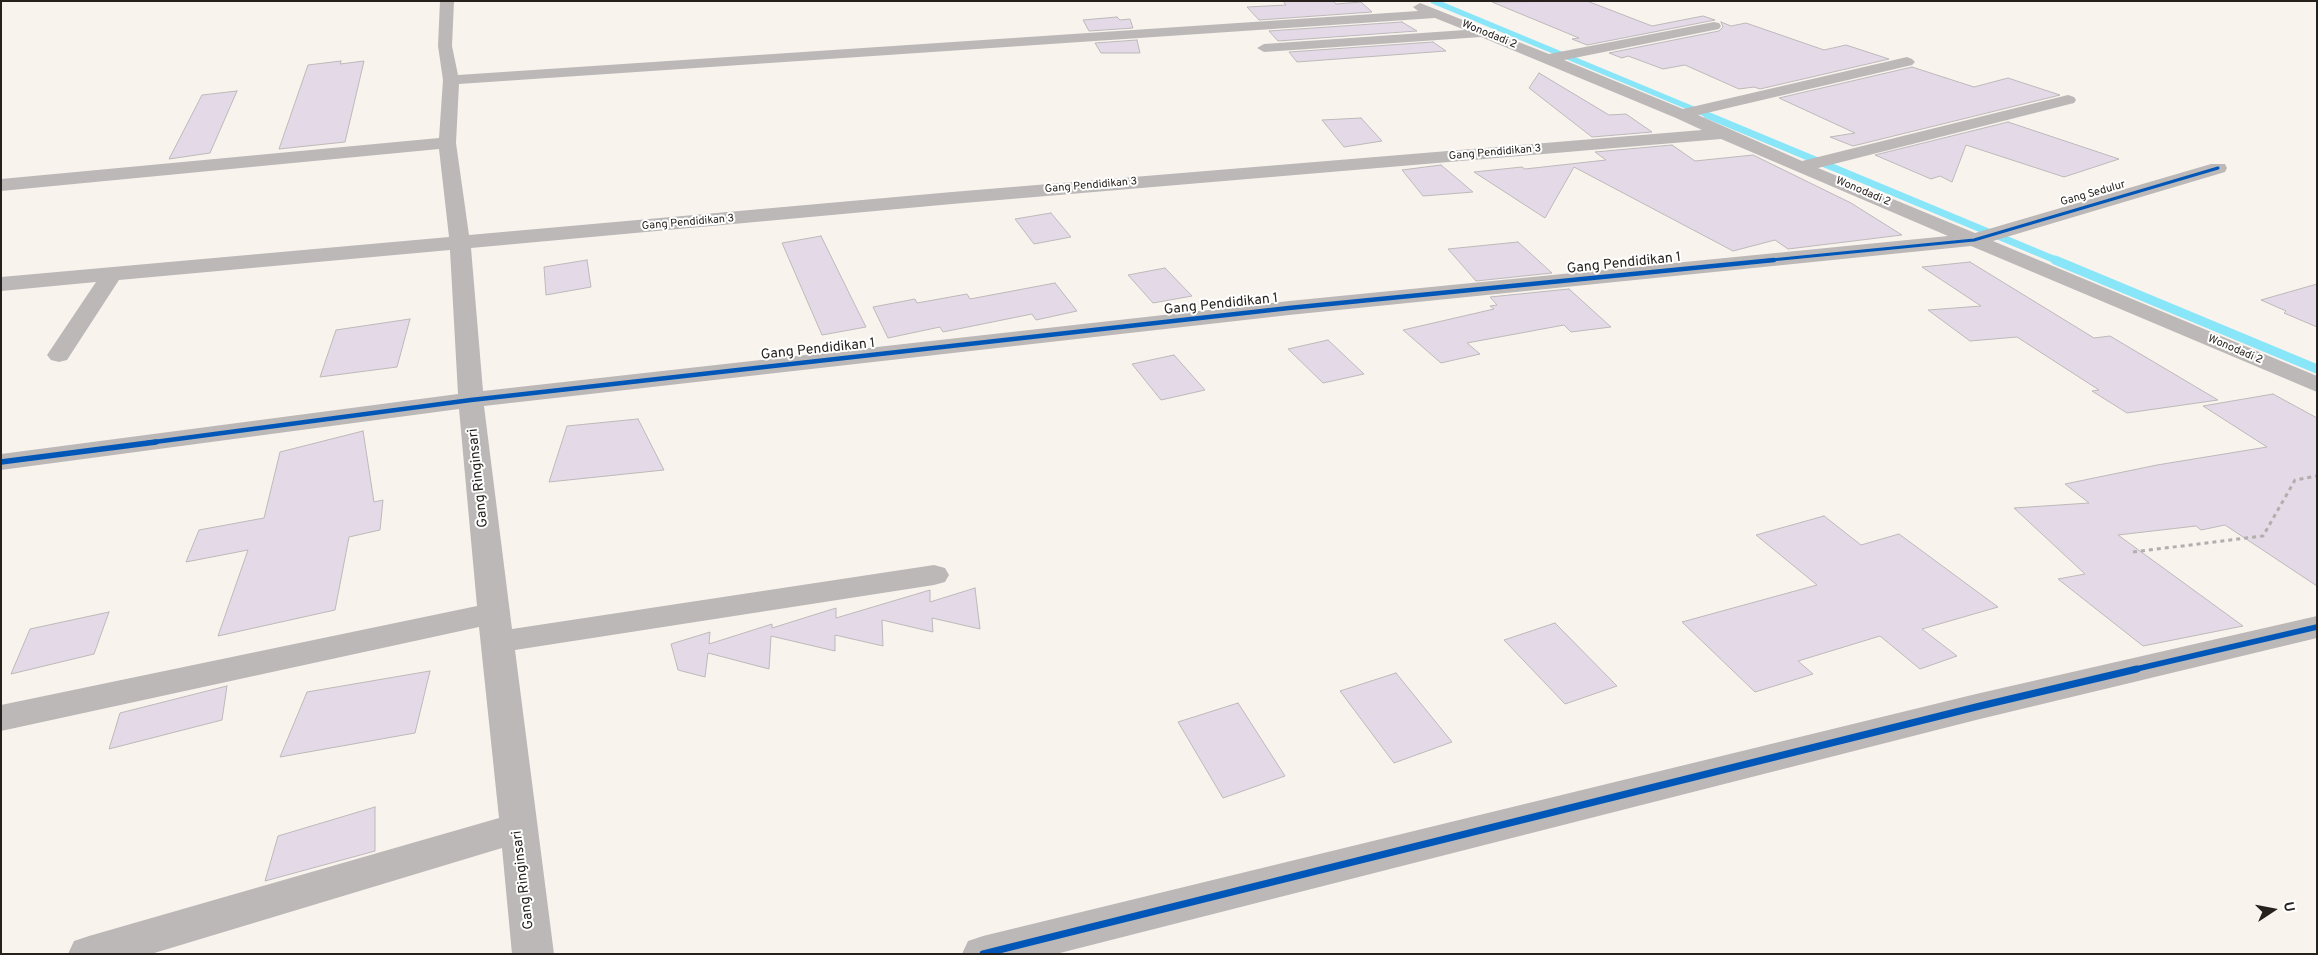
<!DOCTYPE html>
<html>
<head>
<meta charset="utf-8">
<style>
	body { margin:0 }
	#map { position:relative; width:2318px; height:955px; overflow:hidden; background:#f9f3ee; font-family:Overpass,sans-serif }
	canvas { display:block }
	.frame { position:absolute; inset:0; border:2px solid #26211d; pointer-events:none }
	.north { position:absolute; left:2248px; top:885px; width:50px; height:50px; -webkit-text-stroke:4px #fff; paint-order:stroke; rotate:79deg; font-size:14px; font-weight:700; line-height:20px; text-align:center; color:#26211d }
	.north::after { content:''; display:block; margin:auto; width:18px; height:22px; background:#26211d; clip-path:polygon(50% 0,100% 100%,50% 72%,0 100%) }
</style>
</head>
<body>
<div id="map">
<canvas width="2318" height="955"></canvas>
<div class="frame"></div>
<div class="north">U</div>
</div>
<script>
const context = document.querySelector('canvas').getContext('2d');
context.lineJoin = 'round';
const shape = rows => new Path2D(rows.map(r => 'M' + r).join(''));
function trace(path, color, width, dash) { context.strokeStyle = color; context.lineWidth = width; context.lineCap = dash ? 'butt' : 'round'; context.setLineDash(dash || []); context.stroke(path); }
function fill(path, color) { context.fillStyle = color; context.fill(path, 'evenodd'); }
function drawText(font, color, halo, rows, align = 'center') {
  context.font = font + ' Overpass,sans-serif'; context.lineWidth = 4; context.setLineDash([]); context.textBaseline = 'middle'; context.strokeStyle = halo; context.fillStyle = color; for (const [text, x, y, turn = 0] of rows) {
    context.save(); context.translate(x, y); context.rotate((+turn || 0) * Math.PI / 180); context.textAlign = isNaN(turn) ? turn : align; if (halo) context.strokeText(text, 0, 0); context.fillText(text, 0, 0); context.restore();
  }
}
trace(shape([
	[1433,1,1710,116]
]), '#88e6f8', 5.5);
trace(shape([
	[1707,115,2058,261]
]), '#88e6f8', 7);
trace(shape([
	[2055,260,2317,369]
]), '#88e6f8', 9);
const building = shape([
	[1283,1,1333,1,1336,4,1361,2,1372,12,1259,20,1247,7,1286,5,1283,1],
	[1587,1,1652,26,1703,16,1715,20,1587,45,1572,39,1579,38,1492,2,1587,1],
	[1117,17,1120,20,1130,19,1133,28,1089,31,1083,20,1117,17],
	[1402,22,1417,31,1278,41,1269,31,1402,22],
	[1721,22,1731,26,1746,23,1824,50,1846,45,1889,59,1760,89,1754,87,1739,89,1685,65,1663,69,1628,56,1622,58,1609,53,1719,31,1723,27,1721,22],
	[1137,40,1140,53,1101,53,1095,43,1137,40],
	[1433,42,1446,51,1297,62,1289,52,1433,42],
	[341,61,340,64,364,61,345,142,279,149,308,65,341,61],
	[1912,67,1974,87,2008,78,2060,95,1853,146,1830,137,1855,133,1779,98,1912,67],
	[1539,73,1609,115,1626,114,1652,132,1592,137,1529,88,1539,73],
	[237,91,210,153,169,159,202,95,237,91],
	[1361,118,1382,141,1344,147,1322,120,1361,118],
	[2008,122,2119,159,2064,177,1966,145,1952,182,1940,176,1931,179,1875,155,2008,122],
	[1672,145,1695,161,1753,155,1851,203,1902,235,1788,249,1775,240,1733,251,1574,167,1545,218,1474,172,1522,167,1525,169,1606,160,1595,152,1672,145],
	[1441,165,1473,192,1423,196,1402,170,1441,165],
	[1051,213,1071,237,1034,244,1015,219,1051,213],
	[821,236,851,297,866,327,822,335,782,243,821,236],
	[1518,242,1552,273,1476,281,1448,249,1518,242],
	[587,260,591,287,546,295,544,267,587,260],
	[1970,262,2094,338,2110,336,2218,400,2127,413,2092,391,2099,390,2017,337,1970,341,1928,310,1981,306,1922,267,1970,262],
	[1165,268,1192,296,1153,303,1128,275,1165,268],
	[1055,283,1077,311,1036,320,1032,314,943,332,940,327,888,338,873,307,915,299,917,303,967,294,970,299,1055,283],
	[2317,284,2317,327,2284,313,2286,311,2261,300,2317,284],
	[1569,289,1611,327,1571,332,1564,325,1467,343,1480,354,1441,363,1403,330,1494,309,1490,306,1497,305,1490,297,1569,289],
	[410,319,397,367,320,377,336,330,410,319],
	[1328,340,1364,374,1323,383,1288,349,1328,340],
	[1174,355,1205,390,1161,400,1132,364,1174,355],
	[2273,394,2317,418,2317,586,2225,525,2201,530,2196,526,2118,535,2243,626,2143,646,2058,579,2085,574,2014,508,2089,503,2065,484,2157,465,2267,447,2203,406,2273,394],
	[638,419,664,470,549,482,567,426,638,419],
	[363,431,374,502,383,500,380,530,349,537,335,610,218,636,248,550,186,562,199,530,264,518,280,452,363,431],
	[1824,516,1861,545,1899,534,1998,607,1922,629,1957,656,1920,669,1880,636,1798,661,1813,674,1755,692,1682,622,1817,585,1756,535,1824,516],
	[975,588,980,629,932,618,933,632,882,620,883,646,835,635,835,651,771,636,769,669,708,653,705,677,678,670,671,644,710,632,709,644,772,624,772,628,836,608,836,618,930,590,930,602,975,588],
	[109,612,94,654,11,674,30,629,109,612],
	[1555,623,1617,686,1565,704,1504,640,1555,623],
	[430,671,415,733,280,757,307,692,430,671],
	[1396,673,1452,742,1394,763,1340,691,1396,673],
	[227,686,222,720,109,749,120,713,227,686],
	[1238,703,1285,776,1223,798,1178,722,1238,703],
	[375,807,375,851,265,881,278,836,375,807]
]);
fill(building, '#e4dae7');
trace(building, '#bcb9b9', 1);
trace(shape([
	[2133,552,2263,536,2295,480,2317,476]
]), '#b2aead', 3, [4, 4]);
fill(shape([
	[440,1,454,1,452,46,458,75,1418,11,1413,7,1420,3,1549,54,1714,22,1719,23,1721,26,1719,29,1564,60,1683,109,1907,57,1912,59,1915,62,1912,65,1698,115,1802,161,2068,95,2074,97,2076,100,2074,103,1818,168,1975,233,2211,164,2225,164,2227,168,2225,172,1993,241,2317,376,2317,392,1971,246,1289,315,484,406,512,629,934,565,945,568,949,575,945,582,934,585,515,650,554,954,512,954,502,848,151,954,68,954,74,941,89,936,499,818,479,627,1,731,1,705,477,606,459,409,1,470,1,454,458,394,450,250,119,280,67,360,59,362,51,360,47,355,96,282,1,291,1,277,449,237,439,149,1,191,1,179,439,138,443,80,438,46,440,1],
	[1435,18,1465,30,1264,44,1257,48,1264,52,1481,37,1676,118,1702,130,952,192,469,235,456,143,459,84,1435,18],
	[1721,139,1948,236,1289,301,483,391,471,248,952,204,1721,139],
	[2317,616,2317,638,1976,720,1056,954,962,954,968,941,983,936,1976,694,2317,616]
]), '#bbb8b7');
trace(shape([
	[1761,261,1974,240,2218,168]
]), '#0057b8', 3);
trace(shape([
	[147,443,471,400,1289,308,1774,260]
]), '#0057b8', 4.5);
trace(shape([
	[1,462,156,442],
	[2132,670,2317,627]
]), '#0057b8', 5.5);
trace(shape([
	[983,954,1976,707,2137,669]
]), '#0057b8', 7);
drawText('11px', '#26211d', '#fff', [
	["Wonodadi 2",1489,35,22],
	["Gang Pendidikan 3",1495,153,-5],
	["Gang Pendidikan 3",1091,186,-5],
	["Wonodadi 2",1863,192,23],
	["Gang Sedulur",2093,194,-16],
	["Gang Pendidikan 3",688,223,-5],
	["Wonodadi 2",2235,350,23]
]);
drawText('14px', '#26211d', '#fff', [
	["Gang Pendidikan 1",1624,264,-6],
	["Gang Pendidikan 1",1221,305,-6],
	["Gang Pendidikan 1",818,350,-6],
	["Gang Ringinsari",479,478,-96],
	["Gang Ringinsari",524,880,-97]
]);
</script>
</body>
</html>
